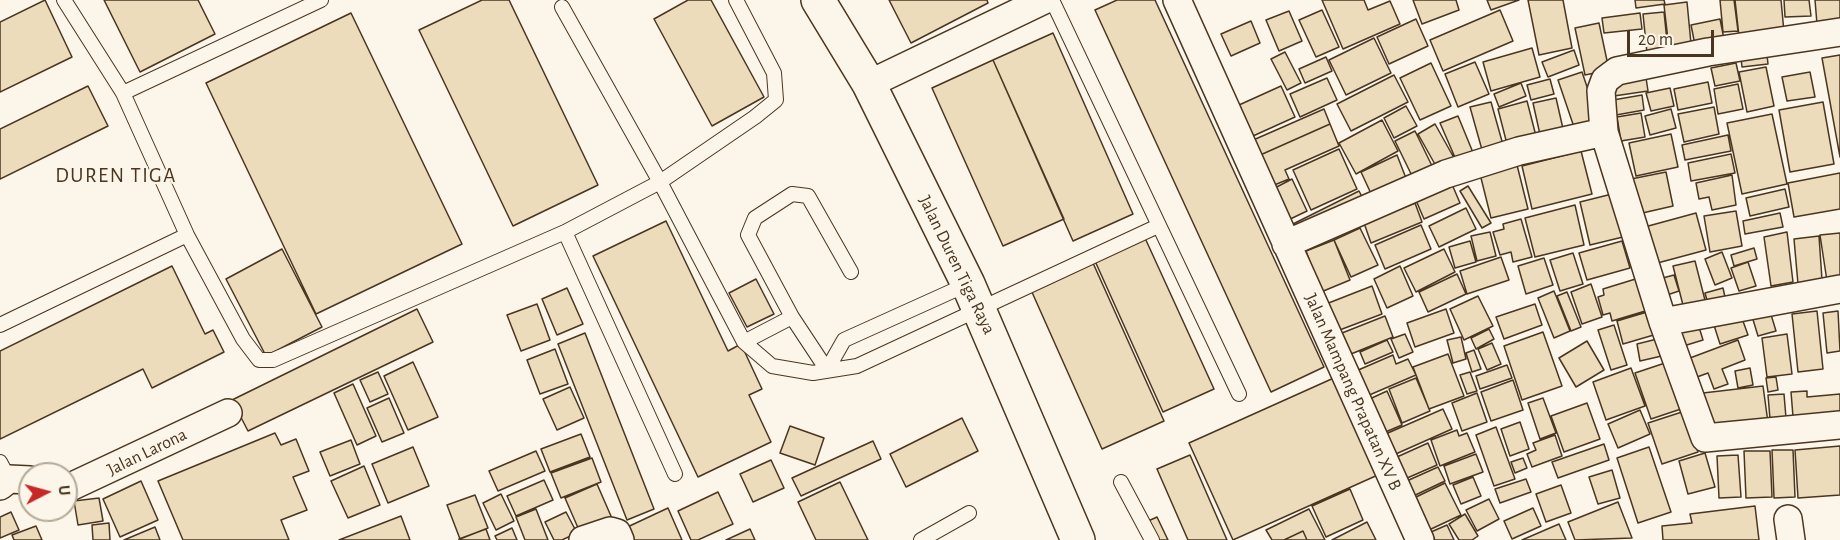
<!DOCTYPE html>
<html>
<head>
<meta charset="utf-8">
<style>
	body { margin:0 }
	#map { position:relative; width:1840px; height:540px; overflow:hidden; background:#fbf6e9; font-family:"Alegreya Sans",sans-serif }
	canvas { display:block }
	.north { position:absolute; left:18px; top:462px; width:60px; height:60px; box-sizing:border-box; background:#fbf6e9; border:2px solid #b4a999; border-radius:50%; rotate:84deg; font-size:16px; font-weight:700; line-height:24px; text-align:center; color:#4a3520 }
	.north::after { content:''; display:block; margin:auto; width:21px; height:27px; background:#c62828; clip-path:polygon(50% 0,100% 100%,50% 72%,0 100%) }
	.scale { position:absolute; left:1627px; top:30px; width:87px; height:27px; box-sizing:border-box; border:3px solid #4a3520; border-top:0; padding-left:8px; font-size:18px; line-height:21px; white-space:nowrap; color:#4a3520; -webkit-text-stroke:4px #fbf6e9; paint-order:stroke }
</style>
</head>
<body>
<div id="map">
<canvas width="1840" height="540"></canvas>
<div class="north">U</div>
<div class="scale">20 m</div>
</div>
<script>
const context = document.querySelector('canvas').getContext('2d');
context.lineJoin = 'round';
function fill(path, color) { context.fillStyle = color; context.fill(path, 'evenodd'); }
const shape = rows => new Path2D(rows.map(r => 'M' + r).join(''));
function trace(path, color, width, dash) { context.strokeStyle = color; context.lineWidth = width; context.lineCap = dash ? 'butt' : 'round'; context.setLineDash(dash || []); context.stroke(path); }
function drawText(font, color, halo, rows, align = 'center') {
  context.font = font + ' "Alegreya Sans",sans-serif'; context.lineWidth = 4.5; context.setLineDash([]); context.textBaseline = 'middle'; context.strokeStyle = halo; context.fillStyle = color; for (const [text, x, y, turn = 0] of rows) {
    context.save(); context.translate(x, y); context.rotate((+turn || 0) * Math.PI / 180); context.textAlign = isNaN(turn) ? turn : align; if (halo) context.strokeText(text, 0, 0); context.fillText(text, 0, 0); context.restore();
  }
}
const building = shape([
	[45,0,72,57,0,92,0,22,45,0],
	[104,0,198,0,215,34,140,72,104,0],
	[482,0,509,0,598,185,513,226,419,30,482,0],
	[688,0,711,0,764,97,712,126,654,19,688,0],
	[889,0,987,0,988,3,911,43,889,0],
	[1117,0,1155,0,1324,367,1271,392,1095,10,1117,0],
	[1322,0,1364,0,1368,10,1390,1,1400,24,1343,49,1322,0],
	[1413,0,1456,0,1459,10,1422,24,1413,0],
	[1487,0,1519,0,1491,10,1487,0],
	[1528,0,1563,0,1572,48,1539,55,1528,0],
	[1635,0,1664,0,1665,4,1636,8,1635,0],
	[1720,0,1734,0,1738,31,1723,32,1720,0],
	[1735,0,1781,0,1784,32,1739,36,1735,0],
	[1784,0,1809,0,1811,16,1785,17,1784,0],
	[1815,0,1840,0,1840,22,1817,24,1815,0],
	[1687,2,1692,54,1670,57,1664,5,1687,2],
	[1322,10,1339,47,1316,57,1299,20,1322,10],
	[1500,10,1513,41,1443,71,1430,40,1500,10],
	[1289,11,1302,41,1279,51,1266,20,1289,11],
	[1664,12,1668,51,1647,53,1643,14,1664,12],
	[351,13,462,244,316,314,206,83,351,13],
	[1640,13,1642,29,1604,33,1602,18,1640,13],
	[1416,19,1428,46,1389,64,1377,37,1416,19],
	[1720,19,1724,39,1695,45,1691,25,1720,19],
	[1251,21,1260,43,1231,56,1221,34,1251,21],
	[1599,23,1609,70,1585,75,1575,28,1599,23],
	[1053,33,1133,214,1073,241,993,60,1053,33],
	[1374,38,1391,73,1346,95,1329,60,1374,38],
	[1766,46,1768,64,1742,67,1740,49,1766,46],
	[1532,48,1540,77,1491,91,1483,62,1532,48],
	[1574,50,1579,65,1548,77,1542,62,1574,50],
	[1285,52,1301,83,1287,90,1271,59,1285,52],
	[1840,55,1840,157,1822,58,1840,55],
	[1326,57,1332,71,1305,83,1299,69,1326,57],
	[993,60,1064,219,1003,246,932,88,993,60],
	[1475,62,1489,94,1458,107,1445,74,1475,62],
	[1431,63,1451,106,1420,120,1400,78,1431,63],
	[1736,63,1740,81,1715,86,1711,68,1736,63],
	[1766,67,1774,106,1747,112,1739,72,1766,67],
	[1645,71,1648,91,1614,96,1611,76,1645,71],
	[1582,72,1600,125,1576,133,1558,80,1582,72],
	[1810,72,1815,97,1787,101,1782,77,1810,72],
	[1394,75,1408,102,1351,131,1337,104,1394,75],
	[1327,78,1337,100,1300,117,1290,94,1327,78],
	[1550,79,1554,94,1531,100,1527,85,1550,79],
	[1708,82,1712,103,1678,110,1674,89,1708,82],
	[1521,83,1526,96,1499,107,1494,94,1521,83],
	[1738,84,1743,109,1718,114,1714,89,1738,84],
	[88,86,108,126,0,179,0,129,88,86],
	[1281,86,1295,117,1253,136,1239,105,1281,86],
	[1670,88,1674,106,1651,111,1646,93,1670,88],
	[1642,95,1644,110,1616,115,1613,100,1642,95],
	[1556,98,1564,133,1541,139,1533,103,1556,98],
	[1527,101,1537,140,1508,148,1498,109,1527,101],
	[1491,102,1505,152,1484,157,1470,107,1491,102],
	[1823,102,1834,164,1790,172,1779,110,1823,102],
	[1406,106,1417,126,1394,138,1384,118,1406,106],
	[1714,107,1719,134,1684,142,1678,114,1714,107],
	[1324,109,1330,124,1258,156,1251,141,1324,109],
	[1671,109,1676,128,1650,135,1645,116,1671,109],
	[1641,113,1645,137,1621,141,1617,117,1641,113],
	[1772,114,1787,184,1742,194,1727,123,1772,114],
	[1458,116,1474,155,1457,162,1440,123,1458,116],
	[1382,120,1398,151,1356,174,1339,143,1382,120],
	[1330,124,1339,146,1285,170,1289,179,1267,188,1258,156,1330,124],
	[1435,124,1458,165,1441,175,1418,134,1435,124],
	[1415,131,1434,170,1414,180,1395,141,1415,131],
	[1671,134,1678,167,1636,176,1629,143,1671,134],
	[1728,135,1731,151,1685,160,1682,145,1728,135],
	[1339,149,1357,189,1311,210,1293,170,1339,149],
	[1581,151,1592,194,1532,209,1522,166,1581,151],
	[1731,154,1735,173,1691,181,1688,163,1731,154],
	[1397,155,1409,186,1374,200,1361,172,1397,155],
	[1516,161,1528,209,1491,218,1479,170,1516,161],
	[1666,172,1673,206,1638,214,1631,179,1666,172],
	[1840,173,1840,209,1794,217,1788,183,1840,173],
	[1732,175,1736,205,1712,210,1709,197,1699,199,1696,183,1732,175],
	[1292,179,1307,211,1284,222,1269,191,1292,179],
	[1451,182,1460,203,1424,219,1415,198,1451,182],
	[1468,186,1491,223,1482,228,1460,191,1468,186],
	[1785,189,1789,207,1750,216,1746,198,1785,189],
	[1359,191,1367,206,1291,241,1285,228,1359,191],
	[1616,193,1627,236,1590,245,1580,202,1616,193],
	[1415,203,1422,222,1371,243,1364,223,1415,203],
	[1575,205,1584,245,1535,257,1525,218,1575,205],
	[1466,208,1476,229,1439,247,1429,226,1466,208],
	[1736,211,1742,246,1710,252,1704,216,1736,211],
	[1696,213,1706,250,1650,265,1641,228,1696,213],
	[1780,213,1783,227,1745,234,1743,221,1780,213],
	[1521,219,1532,257,1513,262,1511,252,1500,255,1493,232,1504,229,1503,224,1521,219],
	[666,221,728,351,741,344,762,389,749,395,771,442,698,477,593,256,666,221],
	[1421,225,1431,249,1385,269,1375,245,1421,225],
	[1360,228,1378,265,1351,277,1334,240,1360,228],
	[1490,232,1496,256,1477,261,1471,236,1490,232],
	[1787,232,1793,282,1771,286,1764,237,1787,232],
	[1840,233,1840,280,1827,281,1820,235,1840,233],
	[1819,236,1822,280,1798,284,1794,239,1819,236],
	[1145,238,1214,389,1163,412,1095,261,1145,238],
	[1334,240,1350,280,1321,292,1306,251,1334,240],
	[1470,241,1476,262,1455,268,1449,247,1470,241],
	[1622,241,1630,268,1587,280,1579,253,1622,241],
	[1754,248,1757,259,1734,266,1731,255,1754,248],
	[282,249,322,327,266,356,226,279,282,249],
	[1444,249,1455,272,1416,292,1404,268,1444,249],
	[1722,252,1732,278,1715,285,1705,259,1722,252],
	[1573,253,1583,284,1560,291,1550,260,1573,253],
	[1501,257,1509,280,1467,294,1460,271,1501,257],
	[1544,258,1553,285,1526,294,1518,266,1544,258],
	[1695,261,1707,308,1685,313,1673,266,1695,261],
	[1748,262,1756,286,1739,291,1731,268,1748,262],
	[1093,263,1164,421,1102,449,1031,290,1093,263],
	[172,266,205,334,213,330,224,352,152,388,143,369,0,439,0,351,172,266],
	[1400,266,1413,296,1387,308,1374,279,1400,266],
	[1457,274,1466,294,1428,312,1419,292,1457,274],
	[1674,275,1679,291,1664,296,1659,279,1674,275],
	[1642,277,1652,309,1612,321,1610,313,1603,315,1598,297,1604,295,1603,289,1642,277],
	[756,279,774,314,747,327,729,293,756,279],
	[1591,284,1602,317,1582,324,1571,292,1591,284],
	[1372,286,1382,314,1337,331,1326,304,1372,286],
	[567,288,583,324,557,335,542,299,567,288],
	[1723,288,1727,306,1710,311,1705,293,1723,288],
	[1554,291,1570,331,1554,338,1538,298,1554,291],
	[1567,292,1581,327,1571,331,1557,296,1567,292],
	[1478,296,1493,326,1464,340,1450,309,1478,296],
	[537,304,550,340,521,351,507,315,537,304],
	[1535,304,1542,325,1504,339,1496,317,1535,304],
	[1769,308,1776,331,1758,336,1751,313,1769,308],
	[417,309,433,342,248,431,232,400,417,309],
	[1446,309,1454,333,1415,347,1407,323,1446,309],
	[1657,309,1664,332,1623,344,1617,321,1657,309],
	[1739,310,1748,335,1720,344,1712,319,1739,310],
	[1817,311,1823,369,1798,372,1792,314,1817,311],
	[1838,311,1840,351,1827,353,1823,313,1838,311],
	[1385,316,1393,337,1351,354,1342,333,1385,316],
	[1614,325,1627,365,1611,370,1598,330,1614,325],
	[1699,327,1703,340,1677,348,1672,335,1699,327],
	[1489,329,1494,339,1476,349,1471,338,1489,329],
	[1543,332,1562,386,1522,400,1504,346,1543,332],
	[585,333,654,509,627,520,558,344,585,333],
	[1405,334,1413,352,1399,358,1391,339,1405,334],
	[1787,334,1792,374,1767,377,1762,338,1787,334],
	[1461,337,1466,359,1453,363,1447,340,1461,337],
	[1661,338,1666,355,1640,361,1637,344,1661,338],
	[1387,340,1393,352,1365,364,1360,352,1387,340],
	[1738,340,1745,360,1722,369,1728,384,1714,389,1708,373,1697,377,1690,358,1738,340],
	[1587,341,1604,370,1576,387,1559,358,1587,341],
	[1492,343,1501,364,1487,370,1478,349,1492,343],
	[555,349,568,384,540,394,527,360,555,349],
	[1474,350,1481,369,1472,372,1466,353,1474,350],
	[1448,354,1464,396,1429,409,1413,367,1448,354],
	[1393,355,1396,364,1408,359,1416,375,1360,399,1349,374,1393,355],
	[1671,361,1687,407,1651,419,1635,373,1671,361],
	[413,362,438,417,408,430,384,376,413,362],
	[1507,365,1512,378,1480,389,1476,376,1507,365],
	[1631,368,1645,406,1606,420,1593,382,1631,368],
	[1750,368,1753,385,1738,388,1735,371,1750,368],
	[378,372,388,394,370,402,360,380,378,372],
	[1470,372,1477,391,1467,394,1460,375,1470,372],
	[1336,377,1380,474,1233,540,1189,443,1336,377],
	[1776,377,1778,390,1768,392,1766,378,1776,377],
	[1416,378,1430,411,1402,423,1389,389,1416,378],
	[1513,380,1523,410,1491,421,1481,392,1513,380],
	[353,384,376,436,357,445,334,393,353,384],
	[1763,386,1769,430,1709,437,1703,393,1763,386],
	[570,387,584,418,557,430,543,399,570,387],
	[1387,391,1402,425,1376,436,1361,403,1387,391],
	[1807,391,1807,397,1840,394,1840,423,1794,429,1791,392,1807,391],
	[1477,393,1487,422,1462,431,1452,403,1477,393],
	[1784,394,1787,430,1771,431,1768,395,1784,394],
	[389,398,404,433,382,442,367,408,389,398],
	[1543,398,1556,433,1540,439,1528,403,1543,398],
	[1587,403,1600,439,1564,452,1551,416,1587,403],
	[1443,409,1452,429,1389,457,1381,436,1443,409],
	[1640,410,1650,434,1618,448,1608,424,1640,410],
	[1685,411,1698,452,1662,464,1648,423,1685,411],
	[962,418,978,451,906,487,890,454,962,418],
	[1520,422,1529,449,1510,456,1501,429,1520,422],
	[790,426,824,438,815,465,780,453,790,426],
	[1496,427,1515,479,1494,486,1476,435,1496,427],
	[1457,430,1459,436,1467,433,1475,452,1440,466,1431,440,1457,430],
	[275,433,281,445,296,439,309,471,293,477,307,510,281,520,289,540,183,540,158,481,275,433],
	[581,434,590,457,550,472,541,449,581,434],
	[1555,435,1562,456,1532,467,1527,454,1536,450,1533,443,1555,435],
	[351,440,360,464,330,476,320,452,351,440],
	[873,441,881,459,801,496,792,478,873,441],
	[1428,443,1437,465,1398,482,1388,461,1428,443],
	[1604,444,1609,460,1558,478,1552,462,1604,444],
	[1840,446,1840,495,1798,498,1795,450,1840,446],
	[413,447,429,486,388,503,372,464,413,447],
	[1649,447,1671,512,1638,523,1617,458,1649,447],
	[1772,450,1793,450,1795,497,1774,498,1772,450],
	[536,451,545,471,498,491,489,471,536,451],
	[1744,451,1770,451,1772,497,1746,498,1744,451],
	[1705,453,1715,487,1688,494,1679,461,1705,453],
	[1476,454,1483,472,1450,484,1444,466,1476,454],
	[1190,455,1227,540,1188,540,1157,469,1190,455],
	[1738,455,1741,497,1719,498,1717,456,1738,455],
	[592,458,601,482,561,498,551,473,592,458],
	[1523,458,1527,468,1515,473,1511,462,1523,458],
	[771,460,784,488,753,502,740,474,771,460],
	[364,466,380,505,348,518,331,481,364,466],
	[1438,467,1445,481,1407,499,1400,484,1438,467],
	[1612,470,1620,498,1598,504,1589,477,1612,470],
	[1473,477,1481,496,1461,504,1453,485,1473,477],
	[1526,479,1531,492,1500,503,1495,489,1526,479],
	[544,480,553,500,516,516,507,496,544,480],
	[141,481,158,520,120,537,103,499,141,481],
	[840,482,868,540,816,540,798,502,840,482],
	[1445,483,1461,515,1429,530,1414,498,1445,483],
	[597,484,614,523,582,537,565,498,597,484],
	[1561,485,1571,513,1546,522,1536,494,1561,485],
	[1350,489,1363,520,1326,537,1312,506,1350,489],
	[718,492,733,524,698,540,691,540,678,511,718,492],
	[501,494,514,521,496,530,483,503,501,494],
	[475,495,488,528,460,539,447,505,475,495],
	[99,498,103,521,78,525,74,501,99,498],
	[1489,499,1499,519,1477,531,1466,510,1489,499],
	[1618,502,1632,538,1575,540,1568,522,1618,502],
	[1755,506,1759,540,1663,540,1662,526,1692,523,1690,514,1755,506],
	[668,508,682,540,625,540,621,530,668,508],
	[1533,508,1541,526,1512,539,1504,521,1533,508],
	[536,509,548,540,525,540,516,517,536,509],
	[1309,509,1325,540,1307,540,1303,531,1284,540,1272,540,1266,530,1309,509],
	[11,512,19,530,0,538,0,517,11,512],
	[566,512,577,533,562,540,554,540,545,522,566,512],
	[1465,514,1478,536,1472,540,1459,540,1449,524,1465,514],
	[401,516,410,540,339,540,401,516],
	[1157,517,1168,540,1154,540,1146,522,1157,517],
	[1367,522,1376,540,1332,540,1367,522],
	[109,523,110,540,93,540,92,525,109,523],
	[1559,524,1566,540,1522,540,1559,524],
	[1447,525,1454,540,1435,540,1431,532,1447,525],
	[36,526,42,540,14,540,12,535,36,526],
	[155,527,160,540,124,540,155,527],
	[512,528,517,540,497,540,495,536,512,528],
	[486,529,490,540,459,540,459,539,486,529],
	[750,529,755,540,726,540,750,529],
	[1303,531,1307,540,1284,540,1303,531]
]);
fill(building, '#ecdcbc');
trace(building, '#4a3520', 1.5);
const lane = shape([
	[64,0,123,93,321,0],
	[736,0,774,73,776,100,755,117,660,182,744,342,772,366,813,373,857,366,1158,226],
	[1052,0,1239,394],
	[123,93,187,235,243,339,259,360,273,360,565,232,660,182,562,7],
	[565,232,675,474],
	[0,325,187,235],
	[744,342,792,317],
	[827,370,792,317,748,235,755,218,792,194,808,196,851,272],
	[827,370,844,340,968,284],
	[0,462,9,479],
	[1121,482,1152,540],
	[921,540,969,513]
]);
const street = shape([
	[1177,0,1420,540],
	[1840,32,1708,52,1617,71,1605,80,1601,91,1604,132,1663,322,1705,438,1840,425],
	[869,84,1044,0],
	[1286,244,1446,174,1519,151,1604,132],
	[1663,322,1840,289],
	[0,486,9,479,30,480],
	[66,489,228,413],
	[1788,519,1791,540],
	[583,540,610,531,617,533,620,540]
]);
const secondary = shape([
	[818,0,869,84,968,284,1078,540]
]);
trace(lane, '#4a3520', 16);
trace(street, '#4a3520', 30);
trace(secondary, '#4a3520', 36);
trace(lane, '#fbf6e9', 14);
trace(street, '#fbf6e9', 27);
trace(secondary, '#fbf6e9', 33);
drawText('18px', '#4a3520', '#fbf6e9', [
	["Jalan Duren Tiga Raya",957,265,64],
	["Jalan Mampang Prapatan XV B",1353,392,66],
	["Jalan Larona",147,452,-26]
]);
context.letterSpacing = '1.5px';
drawText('21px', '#4a3520', '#fbf6e9', [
	["DUREN TIGA",116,176]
]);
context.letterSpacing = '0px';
</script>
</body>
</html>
